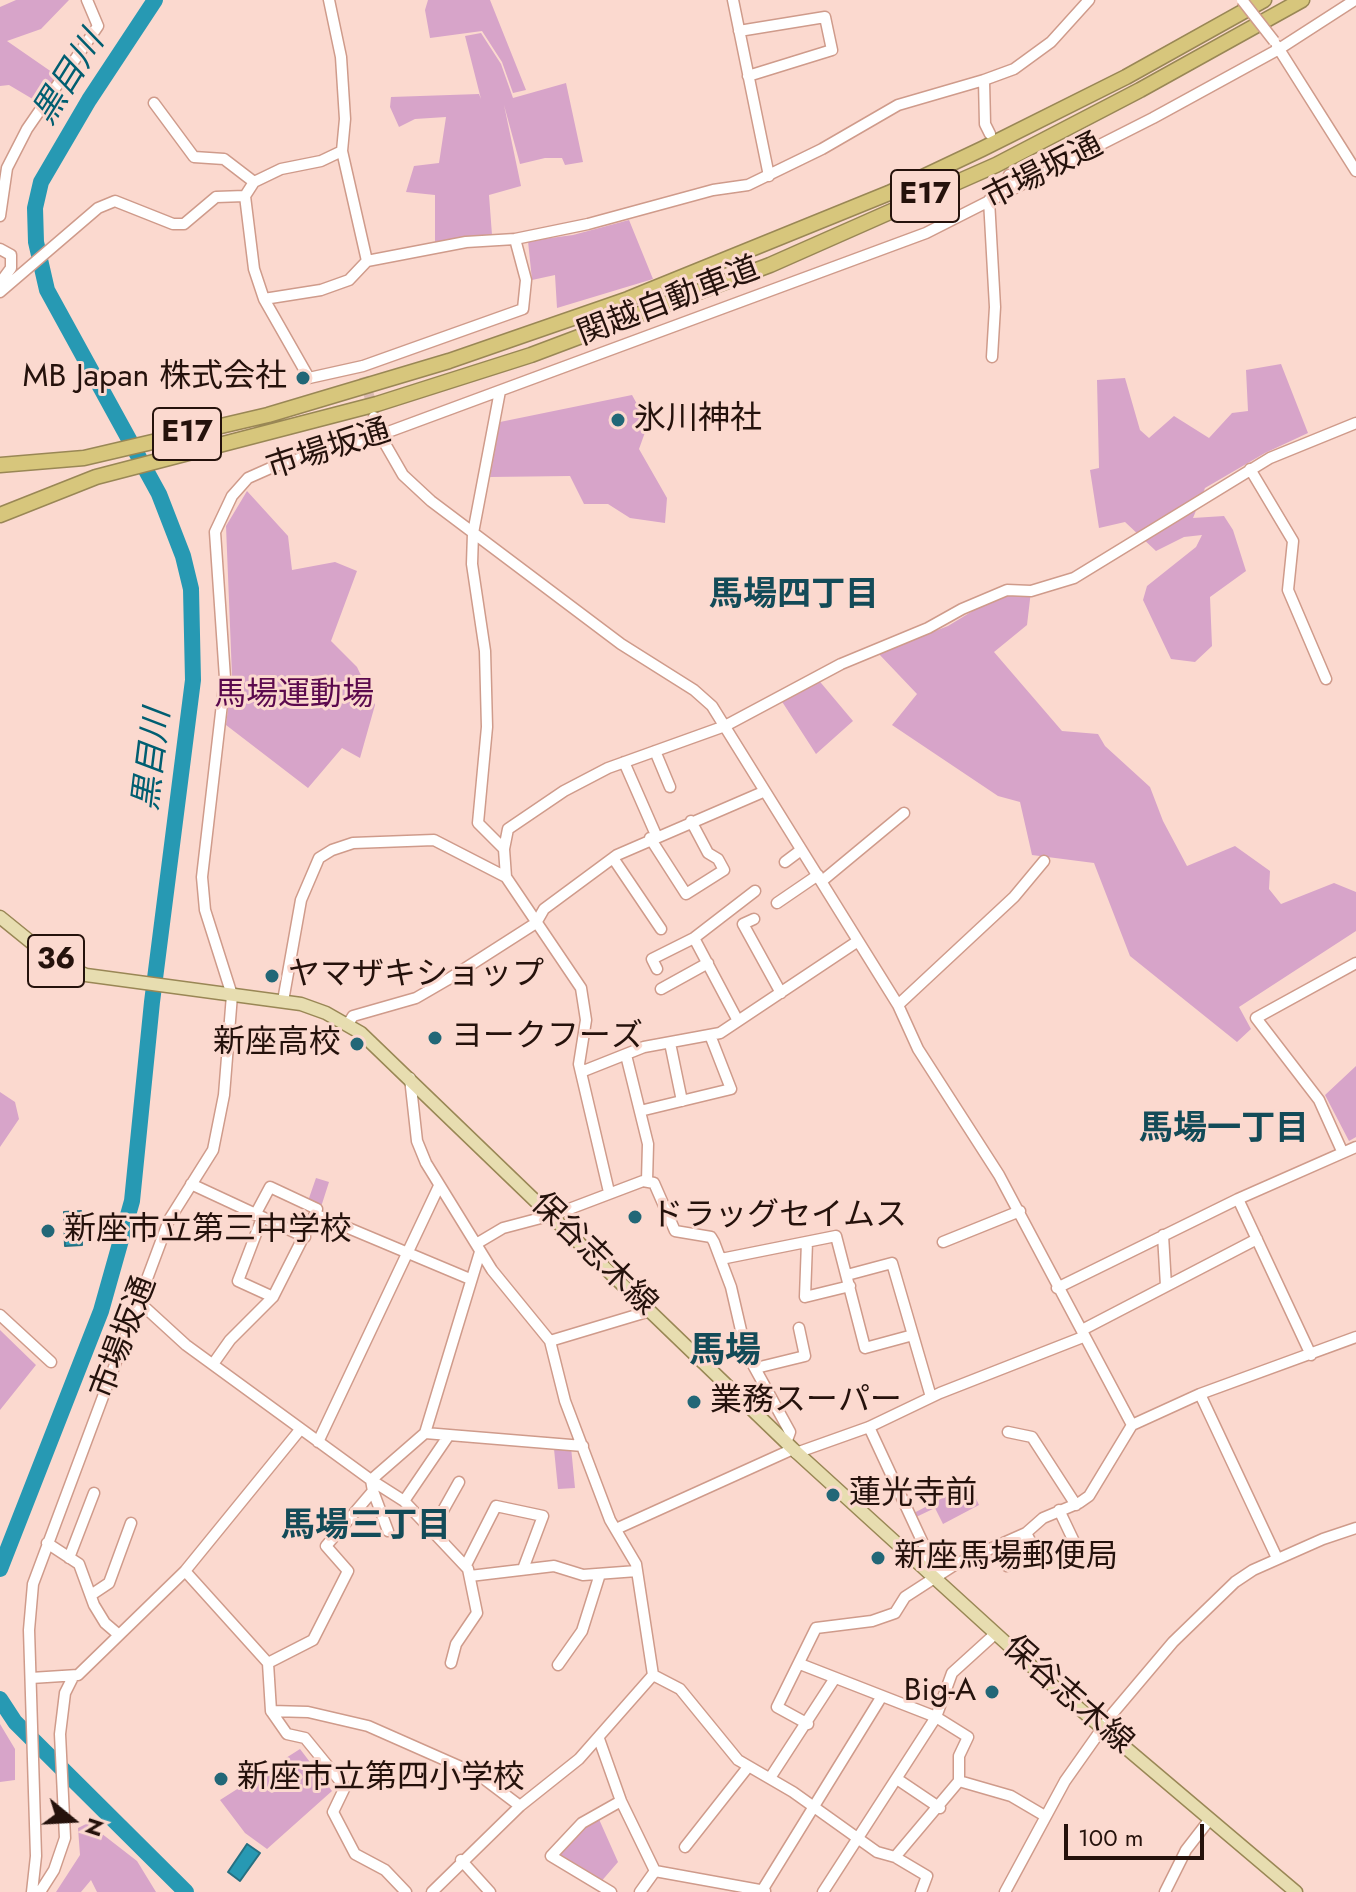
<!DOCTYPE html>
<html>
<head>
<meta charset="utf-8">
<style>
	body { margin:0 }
	#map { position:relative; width:1356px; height:1892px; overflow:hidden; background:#fbd9cf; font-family:Jost,sans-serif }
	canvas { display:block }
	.north { position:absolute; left:32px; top:1780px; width:80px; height:80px; -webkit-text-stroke:6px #fbd9cf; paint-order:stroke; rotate:108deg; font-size:22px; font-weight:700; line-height:32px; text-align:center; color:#25120c }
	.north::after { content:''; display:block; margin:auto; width:28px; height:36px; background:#25120c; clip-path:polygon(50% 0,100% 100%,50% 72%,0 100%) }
	.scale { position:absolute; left:1064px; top:1824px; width:140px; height:36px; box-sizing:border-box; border:4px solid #25120c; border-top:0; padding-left:10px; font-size:24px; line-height:28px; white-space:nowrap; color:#25120c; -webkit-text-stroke:6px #fbd9cf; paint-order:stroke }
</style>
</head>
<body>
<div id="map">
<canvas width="1356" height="1892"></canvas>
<div class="north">N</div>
<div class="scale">100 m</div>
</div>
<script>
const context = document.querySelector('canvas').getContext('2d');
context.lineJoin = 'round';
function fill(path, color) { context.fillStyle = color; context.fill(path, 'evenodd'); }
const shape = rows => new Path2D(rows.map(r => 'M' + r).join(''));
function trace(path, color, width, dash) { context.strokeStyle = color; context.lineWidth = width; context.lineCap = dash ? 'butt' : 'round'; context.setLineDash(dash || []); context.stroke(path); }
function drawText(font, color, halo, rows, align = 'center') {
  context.font = font + ' Jost,"Noto Sans JP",sans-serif'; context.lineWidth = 6; context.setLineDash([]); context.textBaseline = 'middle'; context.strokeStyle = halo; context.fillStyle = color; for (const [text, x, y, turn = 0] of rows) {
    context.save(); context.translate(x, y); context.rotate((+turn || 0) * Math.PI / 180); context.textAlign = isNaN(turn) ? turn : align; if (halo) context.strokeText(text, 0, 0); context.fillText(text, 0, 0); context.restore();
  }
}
fill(shape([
	[16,0,69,0,41,29,7,41,59,77,41,104,9,85,0,86,0,7],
	[428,0,490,0,526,90,513,93,502,62,482,31,430,38,425,10],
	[481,33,501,64,513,98,566,83,583,162,565,165,562,158,545,158,520,164,504,105,521,186,489,195,492,235,435,244,435,195,406,192,414,166,439,163,446,117,415,119,399,127,390,107,391,97,479,94,481,99,465,36],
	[629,220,653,279,557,308,555,275,532,280,528,241,573,235],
	[1281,364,1308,433,1265,453,1205,488,1193,518,1224,516,1233,530,1246,571,1210,597,1212,646,1195,662,1171,659,1143,600,1147,586,1196,547,1202,535,1184,537,1156,551,1125,522,1099,528,1090,470,1099,468,1097,380,1125,378,1140,430,1149,438,1174,416,1209,438,1232,413,1248,411,1246,370],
	[632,395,648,424,639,449,667,498,665,523,630,518,608,504,584,504,570,476,490,477,500,422],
	[247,491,288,536,292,570,335,562,357,571,331,641,357,667,375,705,360,758,342,748,308,788,226,725,232,676,226,526],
	[1007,590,1031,591,1027,625,994,652,1062,731,1098,734,1105,746,1150,787,1163,821,1187,866,1235,846,1270,871,1269,889,1281,904,1334,883,1356,892,1356,931,1239,1007,1251,1029,1237,1042,1130,956,1094,863,1032,855,1020,802,998,796,892,725,917,694,878,653,948,626],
	[816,677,853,721,816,754,779,697],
	[1356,1066,1356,1137,1349,1141,1325,1095],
	[0,1092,15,1102,19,1119,0,1147],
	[316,1178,329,1182,321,1207,308,1201],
	[0,1330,36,1365,0,1410],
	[571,1447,575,1488,558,1489,554,1449],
	[969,1484,979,1505,943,1524,935,1508,914,1518,912,1514],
	[0,1724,15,1749,15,1780,0,1782],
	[300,1749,332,1791,267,1849,245,1833,220,1800],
	[598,1817,618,1862,599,1884,554,1855],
	[88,1823,137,1861,156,1892,97,1892,91,1880,81,1892,56,1892,80,1855,78,1828]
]), '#d7a4c9');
const water = shape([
	[81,1211,82,1245,65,1246,64,1212,81,1211],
	[247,1844,260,1853,240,1881,228,1872,247,1844]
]);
fill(water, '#2799b3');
trace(water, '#267081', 2);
trace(shape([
	[0,1569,101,1311,132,1201,152,1002,193,680,191,589,183,556,159,494,47,290,36,242,35,208,41,182,89,100,155,0],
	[0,1699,15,1722,186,1892]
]), '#2799b3', 16);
trace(shape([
	[364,377,373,410]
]), '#dbbbb2', 10, [10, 5]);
const minor = shape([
	[329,0,341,57,345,119,342,151,367,261],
	[733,0,769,176],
	[739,31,825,17,832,50,748,76],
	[1277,46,1356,171],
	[154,103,194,157,224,159,254,182],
	[990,134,985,124,984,80,1014,69,1051,42,1089,0],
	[342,151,321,161,281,169,254,182,245,196,254,269,264,299,309,378,363,366,523,309,526,280,515,239,588,224,713,190,748,185,822,149,898,105,984,80],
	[1009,175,1015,188],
	[989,200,995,307,992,357],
	[0,216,7,168,27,129,98,26,87,0],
	[0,249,11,255,11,268,0,283],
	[0,292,98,208,115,201,173,224,184,224,216,197,245,196],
	[264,299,321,290,349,280,367,261,466,242,515,239],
	[500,391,473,533,472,564,485,651,487,727,478,823,504,849],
	[374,417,380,435,403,475,431,501,621,644,694,690,712,706,898,1005,918,1049,999,1175,1132,1425],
	[1250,469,1293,541,1288,590,1326,679],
	[655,751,670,787],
	[624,762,656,835],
	[650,838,686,894,724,870,718,859,708,853,691,821],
	[613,858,661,929],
	[785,862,801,850],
	[822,881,904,813],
	[777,903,818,875],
	[754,919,743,924,781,993],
	[694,938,738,1021],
	[657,969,652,959,694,938,755,891],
	[661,989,708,963],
	[283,1001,301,900,319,858,332,850,353,843,434,840,506,877],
	[898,1005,1014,897,1044,861],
	[348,1024,353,1016,416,998,447,980,536,923,544,909,617,855,763,792],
	[670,1043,682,1101],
	[626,1055,648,1144,647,1181],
	[581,1072,644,1047,720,1033,858,941],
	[640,1111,731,1089,710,1035],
	[1342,1151,1319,1100,1256,1018,1356,963],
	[191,1184,305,1237],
	[609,1192,579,1064,586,1020,581,988,506,877,504,849,508,829,564,791,608,768,725,726,841,664,928,628,962,609,1007,590,1031,591,1074,578,1270,458,1356,423],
	[1238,1199,1311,1355],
	[255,1215,270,1187,317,1209,315,1214,470,1279],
	[262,1218,238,1281,273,1297],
	[1163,1235,1166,1286],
	[807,1242,805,1297,850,1286],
	[943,1242,1020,1211],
	[476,1244,503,1228,556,1214,643,1181,654,1183,675,1231,711,1237,714,1242,731,1287,746,1352,790,1432,786,1443],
	[721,1259,836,1236,865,1348,913,1335],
	[847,1275,892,1263,931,1397],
	[1057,1288,1238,1199,1356,1147],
	[139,1302,186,1345,371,1480,425,1433,480,1252],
	[0,1315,51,1362],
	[1082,1330,1257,1239],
	[550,1341,650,1311],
	[213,1364,230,1340,273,1297,315,1214],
	[756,1368,805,1356,799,1328],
	[1200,1394,1277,1558],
	[869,1427,928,1554,927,1572],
	[1008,1432,1032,1437,1076,1505],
	[425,1433,583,1446],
	[318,1442,439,1186],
	[796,1453,869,1427,940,1393,1083,1337],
	[371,1480,404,1501,468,1569,477,1613,456,1644,451,1663],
	[373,1491,388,1531],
	[404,1501,449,1435],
	[1059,1510,1078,1550],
	[616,1529,793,1449],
	[431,1532,459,1482],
	[1026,1533,1036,1552],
	[47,1543,79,1564,94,1605,105,1623,119,1635],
	[997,1546,1007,1566],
	[69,1558,94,1493],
	[466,1565,496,1506,543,1516,523,1569],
	[185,1571,268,1663,271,1711,308,1712,368,1726,479,1775,520,1806,579,1759,653,1675,636,1564,610,1520,565,1401,550,1341,492,1270,426,1163,417,1141,410,1078],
	[470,1576,554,1566,583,1575,637,1571],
	[91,1595,109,1583,131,1523],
	[268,1663,313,1640,348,1571,326,1546,373,1491,371,1480],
	[800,1664,936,1717,968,1737,959,1756,959,1781,895,1857],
	[558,1665,582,1631,600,1574],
	[653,1675,680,1689,738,1760,793,1792,877,1852,895,1857,927,1876,921,1892],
	[31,1678,78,1675,185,1571,299,1431],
	[271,1711,287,1734,305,1738,345,1787,333,1812,355,1854,385,1870,406,1892],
	[808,1724,777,1707,816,1628,872,1621,895,1613,905,1597,956,1564,1026,1533,1043,1518,1079,1503,1089,1496,1132,1425,1200,1394,1356,1337],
	[599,1739,621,1801,655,1871],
	[770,1778,835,1678],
	[897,1779,940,1808],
	[959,1781,1011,1796,1045,1816],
	[685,1847,748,1767],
	[461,1860,490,1892],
	[655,1871,765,1891],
	[763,1889,882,1696],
	[32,1892,36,1856,29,1630,33,1584,169,1220,213,1150,224,1095,232,995,205,910,202,877,225,678,215,532,232,496,248,478,275,466,380,435,926,233,1153,118,1279,49,1355,0],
	[40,1892,54,1870,65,1838,60,1734,65,1693,73,1677],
	[432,1892,520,1806],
	[611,1892,551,1856,582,1823,621,1801],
	[640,1892,655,1871],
	[823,1892,936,1717,952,1673,995,1634],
	[1005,1892,1065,1781,1113,1713,1173,1642,1235,1582,1253,1570,1323,1539,1356,1528],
	[1165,1892,1186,1850,1210,1819]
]);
const major = shape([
	[0,917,53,960,86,975,301,1004,326,1013,361,1033,793,1449,1061,1693,1296,1892]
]);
const highway = shape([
	[0,465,84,458,268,415,449,361,628,299,889,193,982,149,1126,77,1264,0],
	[0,515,96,477,377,404,531,355,770,265,996,165,1140,90,1302,0]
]);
trace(minor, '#cf9b8b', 13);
trace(major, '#998755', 15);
trace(highway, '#998755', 17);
trace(minor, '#fff', 10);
trace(major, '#e7ddb0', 12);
trace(highway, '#d7c67c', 14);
const minorBridge = shape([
	[1242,0,1274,41]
]);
trace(minorBridge, '#cf9b8b', 13, []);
trace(minorBridge, '#fff', 10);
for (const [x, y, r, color] of [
	[303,378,8,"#226777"],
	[618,420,8,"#226777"],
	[272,976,8,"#226777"],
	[435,1038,8,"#226777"],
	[357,1044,8,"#226777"],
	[635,1217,8,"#226777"],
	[48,1231,8,"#226777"],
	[694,1402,8,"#226777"],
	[833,1495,8,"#226777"],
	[878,1558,8,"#226777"],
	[992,1692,8,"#226777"],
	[221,1779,8,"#226777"]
]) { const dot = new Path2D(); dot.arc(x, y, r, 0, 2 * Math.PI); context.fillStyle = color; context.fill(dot); trace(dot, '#fbd9cf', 3); }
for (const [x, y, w] of [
	[925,196,68],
	[187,434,68],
	[56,961,56]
]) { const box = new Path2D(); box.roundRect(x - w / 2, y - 26, w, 52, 6); context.fillStyle = '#fbd9cf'; context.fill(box); trace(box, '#25120c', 2); }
drawText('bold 30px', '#25120c', null, [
	["E17",925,196],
	["E17",187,434],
	["36",56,961]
]);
drawText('32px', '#25120c', '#fbd9cf', [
	["市場坂通",1044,173,-27],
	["関越自動車道",669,303,-21],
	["市場坂通",329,451,-18],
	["保谷志木線",593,1255,44],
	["市場坂通",125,1338,-69],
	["保谷志木線",1067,1696,41]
]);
drawText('32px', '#25120c', '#fbd9cf', [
	["MB Japan 株式会社",287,378,"right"],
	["氷川神社",634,420],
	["ヤマザキショップ",288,976],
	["ヨークフーズ",451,1038],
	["新座高校",341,1044,"right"],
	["ドラッグセイムス",651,1217],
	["新座市立第三中学校",64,1231],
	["業務スーパー",710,1402],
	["蓮光寺前",849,1495],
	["新座馬場郵便局",894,1558],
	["Big-A",976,1692,"right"],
	["新座市立第四小学校",237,1779]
], 'left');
drawText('32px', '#5b094d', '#fbd9cf', [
	["馬場運動場",294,696]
]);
drawText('italic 34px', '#005e71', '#fbd9cf', [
	["黒目川",70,79,-58],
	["黒目川",154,760,-83]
]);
drawText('bold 34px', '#134b58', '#fbd9cf', [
	["馬場四丁目",794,597],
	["馬場一丁目",1224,1131],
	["馬場三丁目",366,1528]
]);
drawText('bold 36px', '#134b58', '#fbd9cf', [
	["馬場",725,1353]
]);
</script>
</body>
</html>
